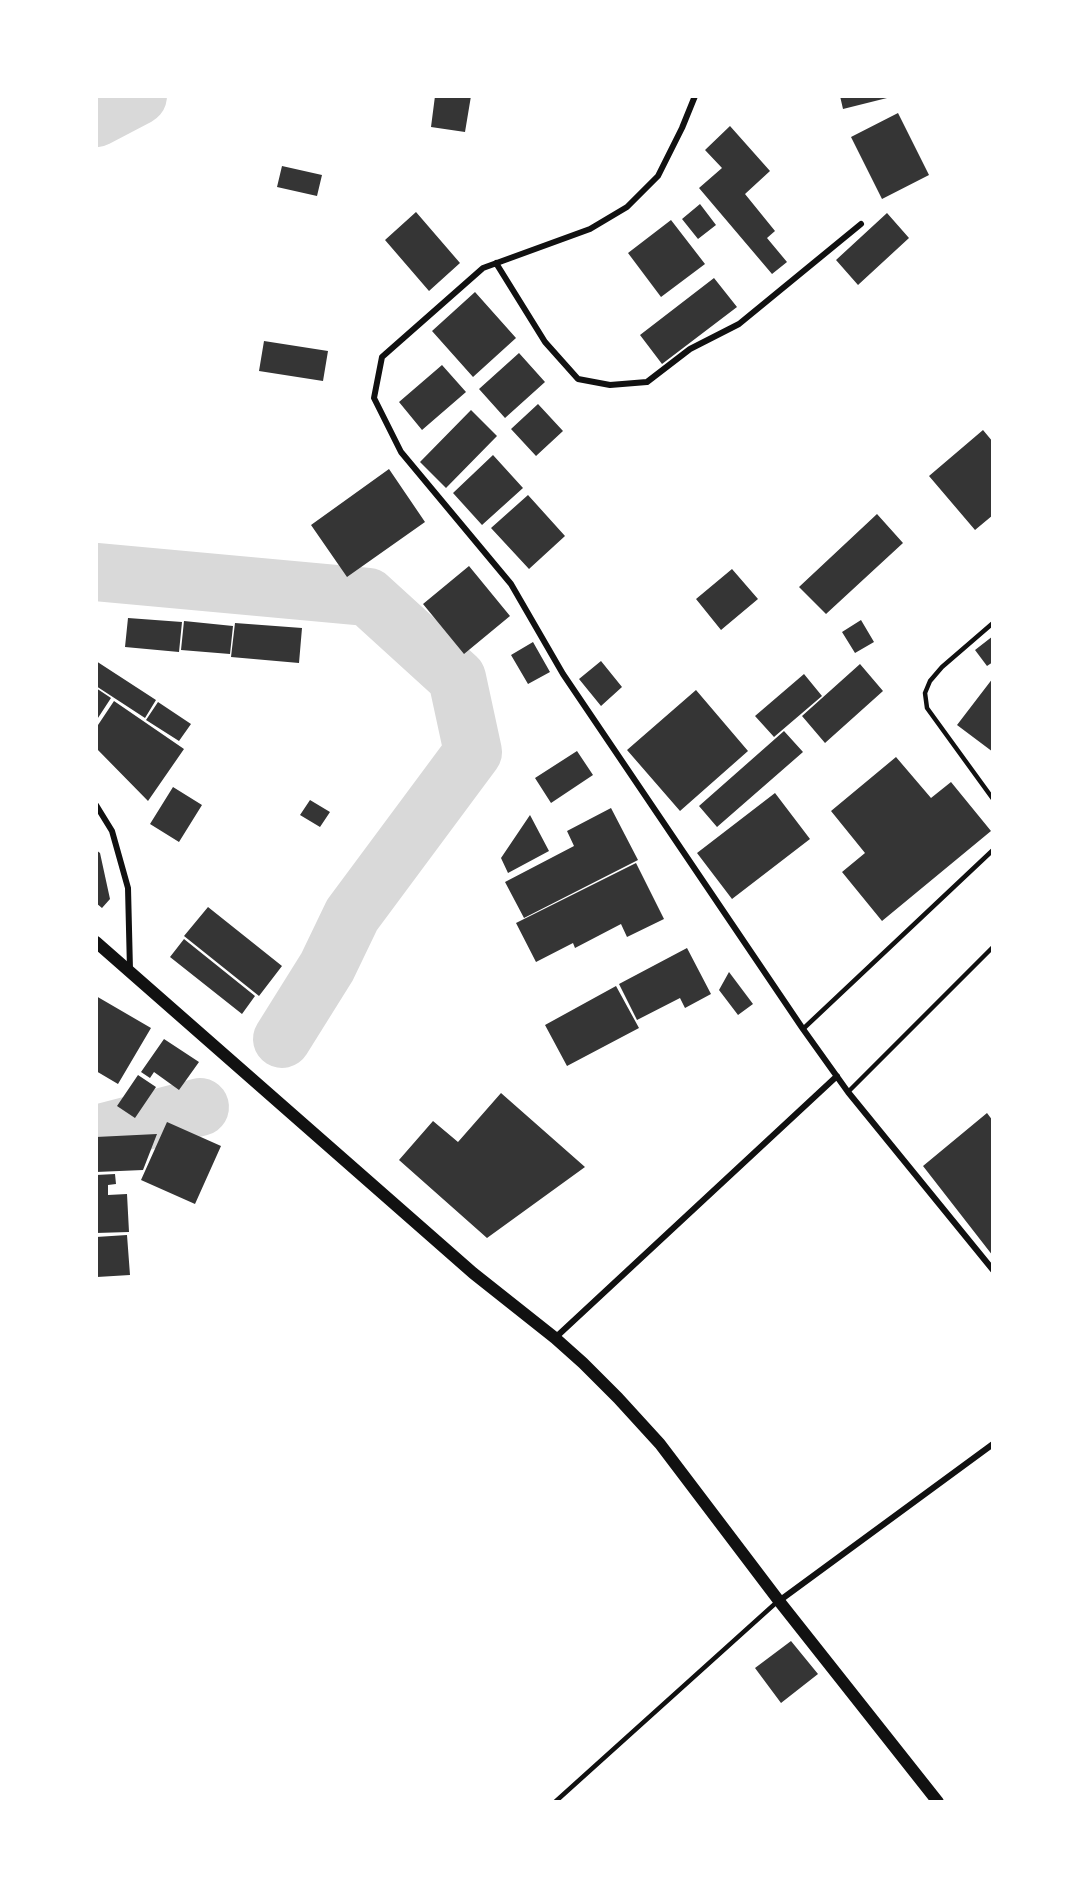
<!DOCTYPE html>
<html>
<head>
<meta charset="utf-8">
<style>
	body { margin:0 }
	#map { position:relative; width:1089px; height:1898px; overflow:hidden; background:#fff; font-family:"Sofia Sans Condensed",sans-serif }
	canvas { display:block }
	.frame { position:absolute; inset:0; border:98px solid #fff; pointer-events:none }
</style>
</head>
<body>
<div id="map">
<canvas width="1089" height="1898"></canvas>
<div class="frame"></div>
</div>
<script>
const context = document.querySelector('canvas').getContext('2d');
context.lineJoin = 'round';
const shape = rows => new Path2D(rows.map(r => 'M' + r).join(''));
function trace(path, color, width, dash) { context.strokeStyle = color; context.lineWidth = width; context.lineCap = dash ? 'butt' : 'round'; context.setLineDash(dash || []); context.stroke(path); }
function fill(path, color) { context.fillStyle = color; context.fill(path, 'evenodd'); }
trace(shape([
	[96,118,138,96],
	[96,572,368,597,457,678,473,752,352,915,327,967,282,1039],
	[96,1134,200,1107]
]), '#d9d9d9', 58);
fill(shape([
	[435,96,471,96,465,132,431,127],
	[840,96,891,96,891,97,843,109],
	[898,113,929,175,882,199,851,137],
	[730,126,770,171,745,194,775,231,767,238,787,262,772,274,699,188,722,168,705,150],
	[282,166,322,175,317,196,277,187],
	[700,204,716,225,698,239,682,219],
	[416,212,460,263,429,291,385,240],
	[887,213,909,238,858,285,836,260],
	[671,220,705,264,661,297,628,253],
	[714,278,737,307,662,364,640,335],
	[475,292,516,338,473,377,432,331],
	[264,341,328,351,323,381,259,371],
	[519,353,545,382,505,418,479,389],
	[442,365,466,392,422,430,399,402],
	[538,404,563,431,536,456,511,429],
	[471,410,497,436,446,488,420,462],
	[983,430,993,442,993,515,975,530,929,476],
	[493,455,523,488,482,525,453,493],
	[389,469,425,522,347,577,311,525],
	[528,495,565,536,529,569,491,528],
	[877,514,903,543,826,614,799,587],
	[469,566,510,616,464,654,423,604],
	[732,569,758,599,721,630,696,599],
	[128,618,182,622,179,652,125,647],
	[861,620,874,642,855,653,842,632],
	[184,621,233,626,230,654,181,650],
	[235,623,302,628,299,663,231,657],
	[993,636,993,662,987,666,975,650],
	[533,642,550,672,528,684,511,655],
	[96,661,156,700,145,718,96,686],
	[601,661,622,687,601,706,579,679],
	[860,664,883,691,825,743,802,716],
	[804,674,822,696,774,737,755,716],
	[993,678,993,752,957,725],
	[96,688,111,698,96,721],
	[696,690,748,751,680,811,627,750],
	[114,701,184,749,148,801,96,748,96,728],
	[158,702,191,724,179,741,146,720],
	[784,731,803,752,717,827,699,806],
	[577,751,593,775,551,803,535,778],
	[896,757,931,798,951,782,991,831,882,921,842,872,865,853,831,811],
	[173,787,202,805,179,842,150,824],
	[775,793,810,839,732,899,697,853],
	[310,800,330,812,320,827,300,815],
	[611,808,638,860,524,918,505,882,574,846,567,831],
	[530,815,549,851,508,873,501,858],
	[96,850,100,853,110,899,102,908,96,903],
	[636,863,664,919,627,937,621,924,575,948,573,943,536,962,516,923],
	[208,907,282,966,259,996,184,936],
	[184,939,255,996,242,1014,170,957],
	[687,948,711,994,685,1008,680,998,637,1020,619,984],
	[729,972,753,1004,738,1015,719,990],
	[616,986,639,1028,567,1066,545,1025],
	[96,996,151,1028,118,1084,96,1071],
	[164,1039,199,1062,179,1090,154,1072,150,1078,141,1072],
	[138,1075,156,1087,135,1118,117,1106],
	[501,1093,585,1167,487,1238,399,1160,433,1121,458,1142],
	[987,1113,993,1121,993,1256,923,1166],
	[167,1122,221,1146,195,1204,141,1180],
	[157,1134,143,1170,96,1172,96,1137],
	[115,1174,116,1184,108,1185,108,1195,127,1194,129,1232,96,1233,96,1175],
	[127,1235,130,1275,97,1277,96,1237],
	[791,1641,818,1674,781,1703,755,1668]
]), '#353535');
trace(shape([
	[993,623,942,667,930,681,925,693,927,708,993,799],
	[803,1029,993,850],
	[848,1092,993,947],
	[555,1802,778,1601]
]), '#111', 4.5);
trace(shape([
	[695,96,682,128,658,176,627,207,590,229,483,268,382,357,374,398,401,452,511,584,563,674,803,1029,848,1092,993,1270],
	[496,263,545,342,578,379,610,385,647,382,690,349,739,324,861,224],
	[96,805,112,831,128,888,130,970],
	[555,1338,837,1076],
	[779,1601,993,1444]
]), '#111', 6);
trace(shape([
	[96,942,473,1273,555,1338,583,1363,618,1398,660,1444,779,1601,938,1802]
]), '#111', 12);
</script>
</body>
</html>
